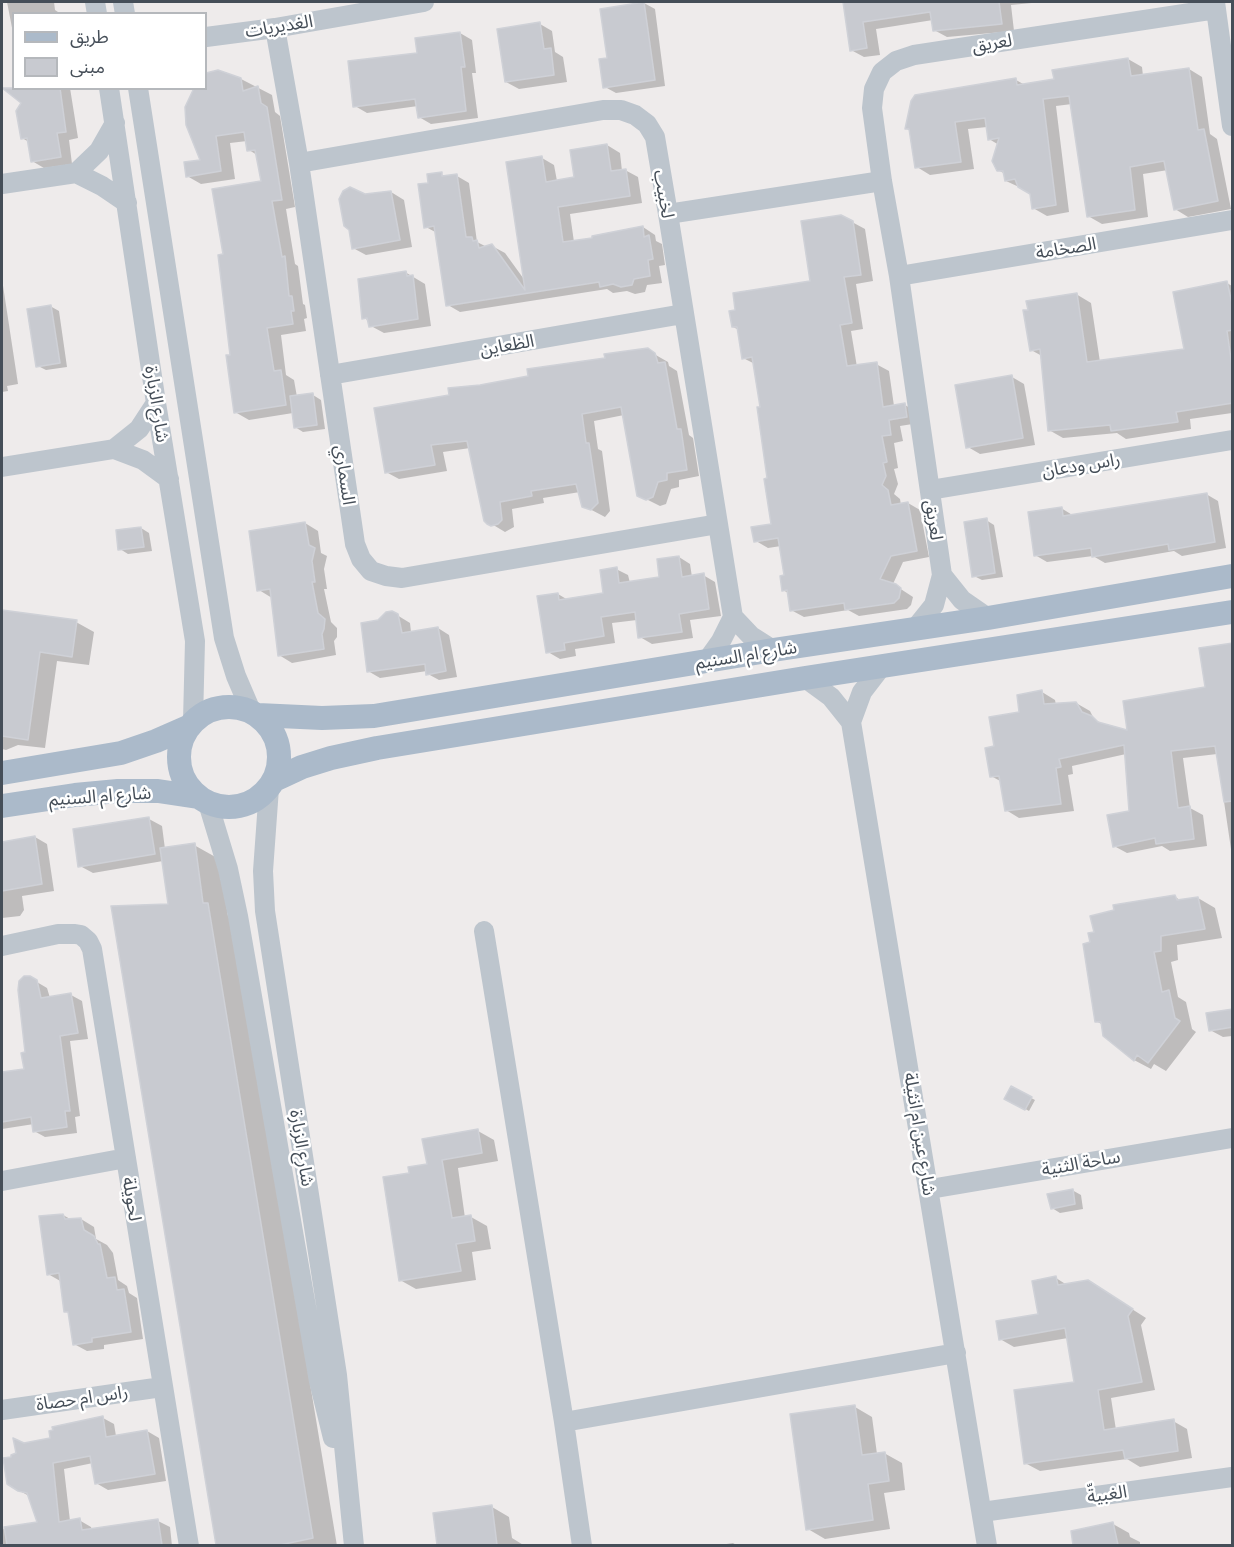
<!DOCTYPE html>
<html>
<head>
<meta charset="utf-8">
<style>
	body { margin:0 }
	#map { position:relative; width:1234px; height:1547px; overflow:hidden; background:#eeebeb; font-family:Barlow,"Noto Sans Arabic",sans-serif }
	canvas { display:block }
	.frame { position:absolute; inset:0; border:3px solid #454e58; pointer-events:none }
	.legend { position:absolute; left:12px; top:12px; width:195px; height:78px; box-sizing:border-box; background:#fff; border:2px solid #b5b8bc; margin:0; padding:8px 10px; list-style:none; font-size:18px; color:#454e58 }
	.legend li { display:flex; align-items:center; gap:12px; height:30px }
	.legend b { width:30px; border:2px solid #b5b8bc }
</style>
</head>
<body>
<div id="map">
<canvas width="1234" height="1547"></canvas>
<div class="frame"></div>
<ul class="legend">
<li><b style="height:8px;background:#abbaca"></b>طريق</li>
<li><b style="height:16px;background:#c8cad0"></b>مبنى</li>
</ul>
</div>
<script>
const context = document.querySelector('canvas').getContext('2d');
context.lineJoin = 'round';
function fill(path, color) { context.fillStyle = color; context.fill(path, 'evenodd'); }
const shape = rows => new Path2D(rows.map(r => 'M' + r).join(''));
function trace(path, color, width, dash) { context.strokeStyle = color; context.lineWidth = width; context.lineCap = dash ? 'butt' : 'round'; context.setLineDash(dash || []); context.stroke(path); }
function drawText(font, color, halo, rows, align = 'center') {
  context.font = font + ' Barlow,"Noto Sans Arabic",sans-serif'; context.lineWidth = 5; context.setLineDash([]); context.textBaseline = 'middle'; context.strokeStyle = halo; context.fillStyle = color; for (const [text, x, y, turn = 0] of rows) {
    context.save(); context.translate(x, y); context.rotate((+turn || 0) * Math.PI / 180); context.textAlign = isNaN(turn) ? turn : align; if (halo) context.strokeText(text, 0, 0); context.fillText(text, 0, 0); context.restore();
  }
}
fill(shape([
	[7,2,54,2,55,10,61,14,14,14,14,38],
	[844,2,1042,2,1011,5,1014,31,947,37,934,30,933,20,876,29,880,55,864,57,851,50],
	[644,3,655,9,665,86,616,93,605,87,609,60],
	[540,24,552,31,555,52,563,57,567,82,519,89,506,82],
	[460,33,472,40,476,73,472,73,478,118,431,124,419,117,418,106,367,113,355,106,419,54],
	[1128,59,1142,67,1143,76,1189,69,1202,77,1210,134,1217,139,1231,209,1188,217,1175,209,1168,170,1143,174,1148,217,1102,224,1088,216,1072,104,1056,106,1069,212,1047,216,1033,208,1032,193,1006,181,1005,174,998,170,999,145,989,139,987,127,968,129,974,169,930,175,917,167,910,131,907,129,1016,80,1025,85,1055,80],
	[218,72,241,79,272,95,275,112,280,116,295,207,286,209,295,264,298,266,303,304,305,305,307,318,304,319,306,331,281,335,286,375,294,380,297,397,313,395,321,400,325,429,303,432,295,427,293,413,249,420,235,412,224,256,262,182,257,155,249,150,247,141,230,143,235,179,201,184,187,176,202,161,206,74],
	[14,88,70,88,78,138,69,140,72,164,44,168,32,161,29,142,22,138,23,102],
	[607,145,620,153,622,171,625,170,638,177,642,203,570,214,574,242,643,227,655,235,656,241,662,244,665,265,659,266,662,283,647,285,645,292,635,294,627,291,613,293,607,289,460,312,448,305,437,233,426,227,429,184,441,174,447,177,457,176,469,183,477,242,487,247,492,246,505,253,526,282,542,158,554,165,557,181,576,178],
	[391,192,404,200,412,247,366,255,353,248,350,229,365,195],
	[852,222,865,229,873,281,856,284,863,329,851,331,857,367,876,364,889,371,894,406,905,405,917,412,919,423,900,426,903,441,894,443,898,468,894,469,898,484,894,494,900,499,901,505,908,503,920,510,929,557,903,562,893,584,913,597,911,605,907,609,859,616,848,610,804,617,791,610,788,593,783,590,786,576,781,546,768,548,756,541,772,525,762,408,755,364,743,358,739,330,733,327,812,282],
	[405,272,425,284,431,326,384,333,371,326,369,321,364,318],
	[2,279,18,384,7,386,8,391,2,392],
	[1227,283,1232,286,1232,413,1190,419,1191,429,1126,439,1117,433,1063,438,1049,430,1042,356,1031,350,1076,294,1091,303,1100,362,1186,350],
	[50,306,59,311,67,367,46,370,38,366],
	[647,350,668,362,669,366,677,371,689,435,693,438,699,476,679,480,679,487,671,489,666,504,660,506,638,495,624,415,594,421,598,449,602,451,610,511,605,517,584,506,580,492,543,498,544,503,512,509,514,527,505,532,485,520,470,448,443,452,447,471,399,479,386,472,450,396,480,386,530,377],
	[1012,377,1024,384,1035,445,980,454,968,447],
	[1206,494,1218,501,1226,548,1182,556,1174,551,1105,563,1093,556,1047,562,1035,555,1061,508,1074,516],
	[986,520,994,525,1003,577,982,580,974,576],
	[305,523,318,531,321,553,327,556,324,569,327,589,324,589,331,622,337,628,337,637,334,641,336,655,292,663,279,655,272,598,259,590],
	[141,528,149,533,152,551,128,554,120,549],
	[679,557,690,564,692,577,703,575,715,582,721,616,690,620,693,638,652,644,640,637,637,620,612,623,615,643,575,649,576,656,560,659,548,652,558,594,568,600,605,594,616,569,628,575,630,583,661,579],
	[2,610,76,622,94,632,89,665,57,661,45,748,18,745,6,750,2,749],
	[392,612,410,623,411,632,438,628,449,635,457,677,439,680,428,674,427,671,380,678,368,671,379,621],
	[1232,644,1232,856,1217,754,1183,758,1190,808,1203,815,1207,846,1170,851,1162,846,1127,853,1114,846,1131,812,1126,754,1072,766,1073,774,1068,775,1074,811,1019,818,1006,810,1002,782,991,776,996,747,1021,713,1042,692,1055,700,1056,705,1076,703,1090,711,1094,719,1106,726,1129,732,1206,688],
	[149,819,162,826,165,849,194,845,219,859,228,916,233,919,337,1546,217,1546,113,907,170,906,163,861,93,873,80,866],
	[35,837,47,844,54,891,22,896,24,910,20,916,2,918,2,843],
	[1175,897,1182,901,1198,898,1215,908,1222,938,1177,945,1178,960,1171,962,1178,997,1186,1002,1192,1029,1196,1032,1166,1071,1154,1064,1151,1069,1134,1060,1103,1025,1096,1021],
	[30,978,47,988,50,998,71,995,82,1001,88,1039,70,1041,80,1116,75,1117,77,1133,45,1137,34,1131,34,1124,2,1129,2,1074,25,1070],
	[1232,1010,1232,1036,1223,1037,1210,1030],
	[1012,1088,1035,1100,1029,1111,1006,1098],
	[478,1131,494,1140,498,1161,458,1168,465,1218,471,1217,487,1226,491,1249,472,1252,476,1280,416,1289,400,1280,411,1174,428,1165],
	[1072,1190,1081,1195,1083,1209,1060,1213,1052,1208],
	[63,1215,72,1220,81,1219,94,1227,96,1239,107,1245,113,1253,118,1280,127,1286,129,1293,137,1298,143,1339,104,1345,104,1349,87,1351,74,1344,70,1314,66,1311,62,1282,48,1274],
	[1056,1278,1067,1285,1102,1290,1146,1318,1141,1325,1155,1390,1111,1398,1116,1430,1173,1421,1187,1429,1192,1458,1140,1467,1127,1459,1040,1471,1025,1463,1075,1383,1068,1338,1014,1347,1000,1339,1039,1315],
	[855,1407,872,1417,877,1454,884,1453,902,1463,905,1490,884,1493,890,1529,825,1539,808,1529],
	[103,1418,114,1424,116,1436,147,1431,159,1438,166,1481,108,1490,96,1483,93,1463,64,1469,70,1521,79,1520,91,1527,92,1530,158,1521,170,1527,172,1546,2,1546,2,1529,39,1523,29,1496,18,1490,13,1458,24,1444,52,1440],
	[492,1507,509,1517,512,1538,525,1546,439,1546,435,1514],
	[1113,1524,1129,1533,1130,1537,1140,1542,1140,1546,1075,1546,1072,1532],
	[733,1543,738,1546,713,1546]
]), '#0003');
const building = shape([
	[644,2,655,80,603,88,599,59,607,58,600,9,644,2],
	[843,2,999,2,1002,24,933,31,930,12,863,22,867,48,850,51,843,2],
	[540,22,544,49,551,48,554,75,505,82,497,29,540,22],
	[460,32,465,67,461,67,466,111,418,118,415,99,353,107,348,61,417,53,415,38,460,32],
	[1128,58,1131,76,1189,68,1198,130,1204,129,1218,201,1174,210,1164,161,1130,167,1135,210,1087,217,1069,96,1043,99,1056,205,1032,209,1030,194,1018,187,1015,179,1005,181,1003,171,997,171,992,161,999,138,988,140,985,118,955,122,961,162,915,168,909,129,905,129,911,101,915,95,1016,78,1017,85,1054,79,1052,70,1128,58],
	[218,70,241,78,243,91,258,86,261,103,267,107,282,200,272,201,282,257,285,256,289,296,292,296,294,311,291,311,293,324,267,328,274,371,281,370,286,405,234,413,226,355,230,355,218,255,223,254,212,189,261,181,255,150,247,151,244,132,216,136,221,171,186,177,184,162,200,160,186,125,185,107,194,88,206,88,206,73,218,70],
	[2,88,60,88,66,132,57,133,61,157,31,162,27,138,21,139,16,111,21,103,2,88],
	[607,144,611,171,626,169,630,196,558,207,563,242,592,238,592,236,643,226,644,237,649,235,653,259,648,260,650,276,634,279,632,285,621,287,613,284,600,287,599,282,446,306,434,226,424,228,418,184,428,183,427,174,442,172,442,176,457,174,466,237,472,237,473,241,477,240,479,248,492,244,525,290,506,162,542,156,546,182,574,177,570,150,607,144],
	[350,187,365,194,391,191,400,240,352,249,349,230,344,226,339,199,343,191,350,187],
	[841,215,853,221,861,275,844,277,852,323,840,325,847,366,877,362,883,407,905,403,907,417,889,420,891,435,882,436,887,462,883,463,886,476,882,485,888,490,891,505,908,502,917,551,891,556,880,579,896,584,901,588,899,598,894,603,845,610,844,603,790,611,787,590,782,591,780,576,784,575,778,538,754,542,751,527,771,524,764,479,767,478,757,407,760,407,752,357,742,359,737,327,732,327,729,311,735,310,733,293,810,281,801,221,841,215],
	[406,271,407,276,413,275,418,319,369,327,367,318,362,319,358,279,406,271],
	[1227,281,1233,308,1233,330,1227,331,1233,373,1233,403,1176,412,1178,422,1111,431,1110,425,1048,431,1040,349,1030,351,1023,310,1028,310,1026,301,1077,293,1087,362,1184,349,1173,292,1227,281],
	[51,305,60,363,36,367,27,309,51,305],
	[648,348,655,353,658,363,665,362,677,429,681,429,687,470,667,473,667,480,658,482,653,497,646,500,637,496,621,407,582,414,586,443,589,443,598,503,591,510,582,507,576,484,531,491,532,496,500,502,502,520,498,524,491,526,487,524,484,521,467,441,431,445,435,465,385,473,374,408,449,395,448,388,480,385,528,376,527,369,605,358,604,354,648,348],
	[1012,375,1023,438,966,448,955,385,1012,375],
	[313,393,317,425,294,428,290,396,313,393],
	[1207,493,1215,542,1169,550,1168,544,1092,557,1091,548,1034,556,1028,512,1062,507,1063,516,1207,493],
	[987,518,995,573,972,577,964,522,987,518],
	[305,522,309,545,315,548,312,561,315,582,312,582,318,613,325,619,324,629,322,634,324,649,278,656,270,589,257,591,249,531,305,522],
	[141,527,144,547,118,550,116,530,141,527],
	[679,556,682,577,704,573,709,609,679,614,682,632,638,638,635,612,601,617,604,636,564,643,565,650,546,653,537,596,558,593,559,600,603,593,600,570,617,567,619,583,659,577,657,559,679,556],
	[2,610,77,620,72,657,40,652,28,740,2,736,2,610],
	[392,611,398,614,402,633,438,627,446,671,426,675,425,664,367,672,361,623,378,620,386,612,392,611],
	[1233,643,1233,801,1224,802,1215,746,1171,751,1178,808,1190,806,1194,839,1156,844,1155,838,1113,847,1107,815,1129,811,1124,745,1059,759,1061,767,1056,768,1061,804,1005,811,999,776,990,777,985,748,994,746,989,717,1019,712,1017,695,1042,690,1044,704,1076,702,1082,712,1092,716,1098,722,1127,730,1123,701,1205,687,1199,648,1233,643],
	[149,817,155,854,78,867,73,829,149,817],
	[35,836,42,884,2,891,2,842,35,836],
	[195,843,203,903,208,903,313,1538,280,1545,216,1545,111,906,168,904,160,848,195,843],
	[1175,895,1177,900,1198,897,1205,929,1161,936,1161,951,1154,952,1162,992,1169,990,1175,1018,1180,1021,1148,1063,1137,1055,1134,1061,1103,1036,1101,1022,1095,1022,1083,944,1090,942,1088,933,1094,932,1090,916,1114,910,1113,905,1175,895],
	[24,976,30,976,37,980,41,998,71,993,78,1033,60,1036,70,1111,65,1111,67,1127,33,1132,31,1117,2,1122,2,1072,24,1069,21,1053,25,1052,18,990,19,981,24,976],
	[1233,1009,1233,1027,1209,1031,1206,1013,1233,1009],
	[1011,1086,1032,1097,1025,1110,1004,1099,1011,1086],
	[478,1129,482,1153,442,1160,452,1218,471,1215,475,1241,456,1244,461,1271,399,1281,383,1177,409,1173,408,1167,427,1164,422,1139,478,1129],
	[1073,1189,1075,1204,1051,1209,1047,1194,1073,1189],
	[63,1214,65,1219,81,1218,84,1230,94,1236,98,1244,100,1244,107,1278,115,1277,117,1290,124,1289,131,1332,92,1338,92,1342,73,1345,68,1312,64,1312,59,1273,47,1275,39,1216,63,1214],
	[1056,1276,1058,1285,1088,1280,1133,1309,1128,1316,1142,1382,1098,1390,1104,1430,1174,1419,1178,1451,1125,1459,1123,1450,1024,1464,1014,1390,1074,1382,1065,1328,999,1340,996,1321,1038,1314,1032,1281,1056,1276],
	[855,1405,862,1455,885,1452,889,1481,868,1484,873,1520,806,1530,790,1414,855,1405],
	[103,1416,106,1437,147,1430,155,1474,95,1484,90,1456,53,1463,59,1522,80,1518,82,1530,158,1519,162,1545,7,1545,4,1527,37,1522,27,1493,18,1491,7,1484,3,1458,11,1457,11,1455,16,1453,13,1438,24,1443,50,1438,49,1431,53,1430,52,1427,103,1416],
	[492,1505,497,1545,437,1545,433,1513,492,1505],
	[1113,1522,1118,1545,1073,1545,1071,1531,1113,1522]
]);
fill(building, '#c8cad0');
trace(building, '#cfd1d7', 1.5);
trace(shape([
	[95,2,97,14],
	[123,2,125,14],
	[1215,2,1232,126],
	[275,28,299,163,355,544,361,559,371,571,386,576,402,578,718,524],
	[206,37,275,28,424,2],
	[109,88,156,403,195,641,193,721],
	[138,88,224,638,236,676,251,711],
	[299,163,603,110,621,110,635,115,647,124,655,137,668,214,733,617,721,641,706,662],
	[76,173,102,186,127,203],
	[2,184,76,173,99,151,115,123],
	[668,214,882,181],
	[899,276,1232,220],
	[330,375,683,314],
	[114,449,143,460,169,479],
	[2,467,114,449,139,429,156,403],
	[930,490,1232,440],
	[942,575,962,600,988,618],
	[733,617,751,636,773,650],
	[914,630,934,605,942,575,899,276,882,181,872,108,874,89,882,72,896,61,914,55,1216,9],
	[882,666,862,692,851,722,987,1546],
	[805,678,831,697,851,722],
	[269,788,263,871,265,911,337,1375,354,1546],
	[208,803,228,869,238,916,319,1381,333,1438],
	[484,931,564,1422],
	[2,946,58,934,75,934,81,935,88,941,92,949,189,1546],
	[2,1181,126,1158],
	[930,1189,1232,1138],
	[2,1410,162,1387],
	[982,1512,1232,1477],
	[582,1546,564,1422,956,1353]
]), '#bdc5cd', 20);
trace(shape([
	'179 757a50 50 0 1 1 100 0a50 50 0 1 1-100 0Z',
	[258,715,322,718,374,716,773,650,988,618,1232,576],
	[2,773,121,753,156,741,188,727],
	[274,780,302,767,331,758,377,748,805,678,1232,612],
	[2,806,75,795,118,791,158,791,198,797]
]), '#abbaca', 24);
drawText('18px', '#454e58', '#fff', [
	["الغديريات",279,26,-9],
	["لعريق",992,43,-9],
	["لخبيب",664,194,80],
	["الصخامة",1066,248,-9],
	["الظعاين",507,345,-10],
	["شارع الزبارة",157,404,81],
	["راس ودعان",1081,465,-9],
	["السماري",345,475,82],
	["لعريق",934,520,82],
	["شارع ام السنيم",746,655,-9],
	["شارع ام السنيم",100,796,-4],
	["شارع عين ام انثيلة",920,1134,81],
	["شارع الزبارة",302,1148,81],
	["ساحة الثنية",1081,1163,-10],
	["لحويلة",132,1199,81],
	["راس ام حصاة",82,1398,-8],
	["الغبيةّ",1107,1494,-8]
]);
</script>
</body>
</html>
